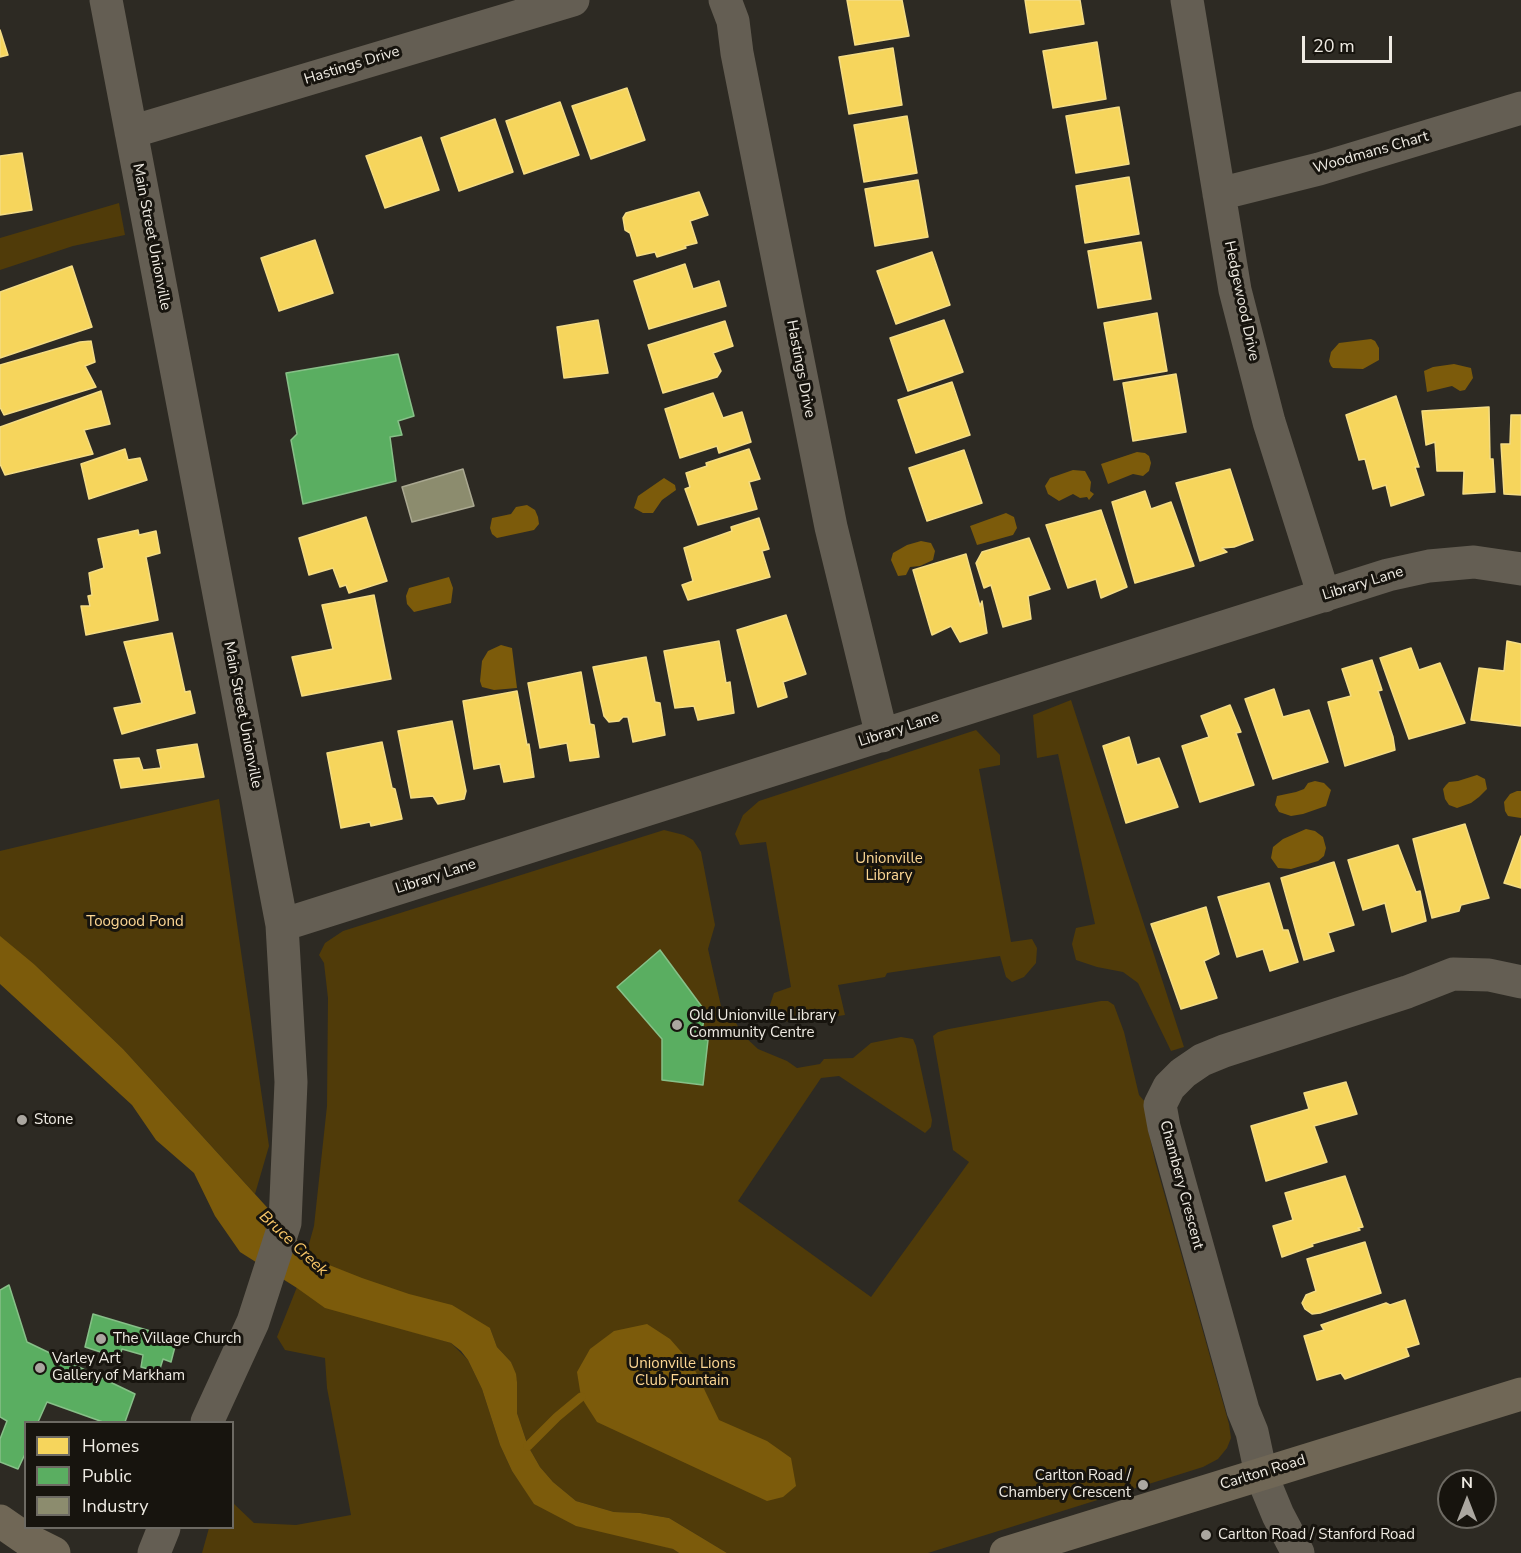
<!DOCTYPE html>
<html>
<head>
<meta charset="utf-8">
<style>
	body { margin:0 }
	#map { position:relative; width:1521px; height:1553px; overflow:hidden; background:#2d2a23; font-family:"Nunito Sans",sans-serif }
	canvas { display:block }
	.legend { position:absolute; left:24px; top:1421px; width:210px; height:108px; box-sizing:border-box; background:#17140e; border:2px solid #6d6a63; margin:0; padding:8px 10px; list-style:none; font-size:18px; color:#efebe3 }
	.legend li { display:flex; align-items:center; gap:12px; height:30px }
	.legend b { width:30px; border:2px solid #6d6a63 }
	.north { position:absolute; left:1437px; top:1469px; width:60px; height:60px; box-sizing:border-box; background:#17140e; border:2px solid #6d6a63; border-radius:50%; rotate:0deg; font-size:16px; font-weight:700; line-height:24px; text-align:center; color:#efebe3 }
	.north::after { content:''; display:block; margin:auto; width:21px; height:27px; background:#aba7a0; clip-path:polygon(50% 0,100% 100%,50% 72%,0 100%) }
	.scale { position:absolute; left:1302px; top:36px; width:90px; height:27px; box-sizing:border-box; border:3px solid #efebe3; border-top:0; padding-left:8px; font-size:18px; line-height:21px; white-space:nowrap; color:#efebe3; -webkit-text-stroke:4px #17140e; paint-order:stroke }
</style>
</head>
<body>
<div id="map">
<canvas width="1521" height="1553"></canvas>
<ul class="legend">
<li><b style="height:16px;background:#f6d55c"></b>Homes</li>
<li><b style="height:16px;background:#5aae61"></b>Public</li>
<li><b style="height:16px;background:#8c8c6e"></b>Industry</li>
</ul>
<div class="north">N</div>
<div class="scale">20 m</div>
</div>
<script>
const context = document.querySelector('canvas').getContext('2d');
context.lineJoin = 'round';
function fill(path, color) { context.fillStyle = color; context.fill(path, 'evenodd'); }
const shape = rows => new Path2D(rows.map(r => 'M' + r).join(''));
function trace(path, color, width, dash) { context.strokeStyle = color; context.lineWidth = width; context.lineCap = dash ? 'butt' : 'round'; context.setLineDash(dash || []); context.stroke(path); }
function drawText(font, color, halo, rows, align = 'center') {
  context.font = font + ' "Nunito Sans",sans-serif'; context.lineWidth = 6; context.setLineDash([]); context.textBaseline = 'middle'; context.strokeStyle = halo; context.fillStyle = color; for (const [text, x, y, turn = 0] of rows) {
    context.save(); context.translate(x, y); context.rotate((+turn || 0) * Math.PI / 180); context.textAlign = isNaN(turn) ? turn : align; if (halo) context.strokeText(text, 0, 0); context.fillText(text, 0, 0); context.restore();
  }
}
fill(shape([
	[119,203,125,235,73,246,0,270,0,238],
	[1071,700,1184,1047,1171,1051,1138,983,1123,972,1097,967,1076,960,1072,944,1076,928,1095,924,1058,754,1037,758,1033,715],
	[976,730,1000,755,1000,765,979,769,1011,942,1032,939,1037,948,1036,963,1024,977,1012,982,1006,977,1000,956,887,973,885,977,838,985,845,1015,796,1022,783,1021,768,1011,774,993,791,987,766,842,740,845,735,834,743,815,759,801],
	[219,799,269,1146,255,1194,123,1049,35,965,0,957,0,851],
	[664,830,684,835,693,840,701,852,715,925,708,949,721,1006,729,1011,743,1035,758,1049,787,1061,797,1068,820,1064,824,1059,853,1058,871,1043,901,1037,913,1039,916,1046,932,1120,931,1127,925,1133,839,1076,821,1078,738,1201,871,1297,969,1162,953,1150,933,1036,938,1032,949,1029,1101,1001,1108,1001,1114,1005,1124,1032,1139,1095,1146,1103,1148,1129,1155,1161,1229,1424,1231,1438,1227,1448,1218,1459,1203,1467,928,1553,727,1553,669,1518,640,1513,614,1512,576,1501,553,1482,540,1467,528,1446,517,1413,517,1382,511,1362,497,1347,490,1328,407,1330,451,1343,468,1360,482,1389,500,1445,512,1471,534,1503,673,1549,679,1553,202,1553,209,1528,232,1528,233,1503,254,1523,296,1525,351,1515,327,1388,325,1358,285,1350,277,1337,297,1287,314,1226,327,1106,328,998,324,963,319,955,325,943,343,931]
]), '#503b09');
fill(shape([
	[1371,339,1375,341,1379,348,1379,360,1363,369,1333,368,1331,366,1329,361,1331,352,1339,343],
	[1454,364,1471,368,1473,378,1465,390,1460,391,1452,386,1427,392,1424,371,1433,367],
	[1137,452,1145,453,1149,456,1151,463,1149,471,1143,476,1133,474,1108,484,1101,464],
	[1073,470,1085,471,1091,482,1090,491,1094,494,1089,500,1087,497,1080,498,1073,494,1059,501,1048,494,1045,486,1050,478],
	[664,478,675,485,676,490,662,500,653,513,643,513,634,508,638,496],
	[527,505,535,510,538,517,539,524,534,530,497,538,492,534,490,528,492,518,511,514,516,507],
	[1006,513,1014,517,1017,528,1013,535,977,545,970,526],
	[921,541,931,543,935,551,933,560,920,566,910,567,906,575,898,576,891,560,893,553,907,545],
	[449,577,453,588,451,603,414,612,407,604,406,596,409,588],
	[501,645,512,648,517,688,494,690,482,687,480,681,482,661,488,651],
	[1477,775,1485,779,1487,789,1479,797,1471,803,1457,808,1449,805,1445,799,1443,789,1446,785,1449,782,1458,781],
	[1315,781,1324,783,1331,790,1326,806,1303,814,1291,816,1279,812,1275,805,1277,796,1296,792,1304,789,1308,783],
	[1517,791,1521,791,1521,818,1508,816,1505,811,1504,802,1510,794],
	[1306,829,1315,831,1323,837,1326,848,1324,856,1318,861,1291,869,1278,868,1271,858,1273,847,1283,839],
	[0,936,35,965,123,1049,314,1259,362,1278,409,1294,452,1305,490,1328,497,1347,511,1362,516,1374,517,1382,517,1413,528,1446,540,1467,553,1482,576,1501,614,1512,640,1513,669,1518,727,1553,679,1553,673,1549,576,1526,534,1504,512,1471,500,1445,482,1389,468,1360,461,1351,451,1343,325,1308,297,1288,240,1252,215,1216,194,1173,156,1140,132,1105,0,984],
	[647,1324,670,1339,692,1364,719,1420,767,1441,791,1458,796,1486,783,1497,767,1501,597,1422,581,1397,577,1372,590,1349,614,1331]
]), '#7c5b0b');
const homes = shape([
	[847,0,902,0,909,36,855,45,847,0],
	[1025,0,1080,0,1084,24,1030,33,1025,0],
	[0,30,8,55,0,57,0,30],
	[1097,42,1106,99,1053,108,1043,51,1097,42],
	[893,48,902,105,849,114,839,57,893,48],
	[627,88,645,140,591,159,572,106,627,88],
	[560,102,579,155,524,174,506,121,560,102],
	[1119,107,1129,164,1076,173,1066,116,1119,107],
	[907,116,917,173,864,182,854,125,907,116],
	[495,119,513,172,459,191,441,138,495,119],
	[421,137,439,190,385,208,366,156,421,137],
	[22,153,32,210,0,215,0,156,22,153],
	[1129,177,1139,234,1085,243,1076,186,1129,177],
	[918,180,928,237,875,246,865,189,918,180],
	[699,192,708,215,690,221,697,243,685,246,686,248,657,257,655,252,637,256,630,233,625,230,623,218,626,213,699,192],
	[315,240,333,293,279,311,261,258,315,240],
	[1141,242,1151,299,1098,308,1088,251,1141,242],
	[932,252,950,305,896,324,877,271,932,252],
	[685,264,693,289,719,281,726,306,649,329,634,281,685,264],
	[72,266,92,327,0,358,0,292,72,266],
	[1157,313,1167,371,1114,380,1104,323,1157,313],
	[598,320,608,373,564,378,557,327,598,320],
	[944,320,963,372,908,391,890,338,944,320],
	[725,321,733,346,713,353,721,371,717,377,663,393,648,345,725,321],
	[91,341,95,362,85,366,96,387,4,415,0,407,0,365,80,342,91,341],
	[1176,374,1186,432,1133,441,1123,383,1176,374],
	[952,382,970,435,916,453,898,400,952,382],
	[101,391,110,424,84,430,93,454,5,475,0,464,0,427,101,391],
	[713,393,723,418,742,412,751,442,719,453,717,446,680,458,665,409,713,393],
	[1396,396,1419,467,1415,467,1424,495,1391,506,1386,485,1373,489,1365,459,1359,460,1346,415,1396,396],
	[1489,407,1490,459,1493,459,1495,492,1463,494,1464,471,1437,471,1435,442,1426,445,1422,411,1489,407],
	[1511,415,1521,415,1521,495,1504,494,1501,444,1510,444,1511,415],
	[125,449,128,460,140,458,147,480,89,499,81,464,125,449],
	[749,449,760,479,749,482,757,509,698,525,685,489,690,487,686,473,707,466,706,463,749,449],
	[964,450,982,503,927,521,909,468,964,450],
	[1230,469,1253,540,1234,547,1222,548,1227,552,1200,561,1176,483,1230,469],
	[1145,491,1151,509,1171,502,1194,566,1135,583,1112,502,1145,491],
	[1101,510,1127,587,1101,598,1096,579,1068,588,1046,525,1101,510],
	[366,517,387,581,349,593,346,585,340,587,333,568,309,575,299,538,366,517],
	[759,518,769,549,762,551,770,577,688,600,682,585,693,581,684,548,732,531,731,527,759,518],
	[138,530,139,535,156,531,160,553,146,557,158,620,86,635,81,606,90,606,88,596,92,595,89,573,104,568,98,539,138,530],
	[1029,538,1050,589,1028,596,1031,619,1003,627,991,585,984,588,976,563,982,552,1029,538],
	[966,554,980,606,982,601,987,633,960,642,951,626,932,635,913,570,966,554],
	[374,595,391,679,302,696,292,657,333,649,322,605,374,595],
	[786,615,806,674,783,682,787,697,758,707,737,630,786,615],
	[172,633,185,692,190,691,195,713,122,734,114,708,142,703,124,642,172,633],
	[719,641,726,683,730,682,734,713,698,720,694,706,675,708,664,651,719,641],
	[1507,641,1521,644,1521,726,1471,720,1479,668,1504,671,1507,641],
	[1411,648,1419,670,1440,663,1465,723,1409,739,1380,658,1411,648],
	[646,657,655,702,660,703,665,735,633,742,628,717,623,717,619,721,609,722,604,716,593,667,646,657],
	[1372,660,1382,690,1378,691,1393,737,1395,750,1345,766,1328,702,1351,696,1342,669,1372,660],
	[581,672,590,724,594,725,599,757,570,761,567,743,540,748,528,683,581,672],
	[1274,689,1283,717,1309,710,1328,762,1273,779,1245,699,1274,689],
	[517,691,527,745,529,744,534,777,504,782,500,764,474,769,463,701,517,691],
	[1230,705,1241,732,1236,733,1254,785,1200,802,1182,746,1209,737,1201,716,1230,705],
	[452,721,466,791,464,799,438,804,433,796,411,798,398,731,452,721],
	[1129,737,1137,765,1159,758,1178,807,1126,823,1103,746,1129,737],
	[382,742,392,788,395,789,402,819,371,826,370,822,341,828,327,753,382,742],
	[197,744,204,777,121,788,114,760,139,758,143,770,161,768,157,750,197,744],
	[1465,824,1489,898,1461,905,1459,911,1432,918,1413,839,1465,824],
	[1521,836,1521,888,1504,883,1521,836],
	[1398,845,1416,892,1420,891,1426,921,1392,932,1385,903,1363,910,1348,860,1398,845],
	[1334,862,1354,925,1328,933,1334,951,1304,960,1281,878,1334,862],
	[1269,883,1283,930,1288,930,1298,962,1270,971,1263,949,1237,957,1218,897,1269,883],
	[1206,907,1219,954,1204,961,1217,998,1181,1009,1151,924,1206,907],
	[1346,1082,1357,1114,1314,1126,1327,1162,1266,1181,1251,1126,1309,1109,1304,1093,1346,1082],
	[1345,1176,1363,1227,1358,1228,1360,1230,1312,1244,1313,1246,1282,1257,1273,1226,1293,1220,1285,1193,1345,1176],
	[1365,1242,1381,1293,1320,1313,1312,1314,1305,1309,1302,1303,1306,1295,1316,1291,1307,1259,1365,1242],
	[1405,1300,1419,1344,1406,1348,1409,1356,1345,1379,1341,1373,1317,1380,1304,1336,1324,1330,1321,1325,1386,1303,1390,1305,1405,1300]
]);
fill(homes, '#f6d55c');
trace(homes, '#f4dc84', 1.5);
const public = shape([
	[398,354,414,416,398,421,402,435,390,437,396,481,303,504,291,440,297,434,286,373,398,354],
	[660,950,705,1011,701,1039,708,1040,703,1085,662,1080,662,1039,617,987,660,950],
	[9,1285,27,1342,135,1394,125,1422,103,1422,47,1402,38,1422,26,1422,26,1452,18,1469,0,1462,0,1439,7,1421,0,1417,0,1290,9,1285],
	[93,1314,177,1339,171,1362,163,1359,159,1372,141,1367,143,1355,122,1349,119,1358,85,1347,93,1314]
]);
fill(public, '#5aae61');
trace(public, '#87c088', 1.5);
const industry = shape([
	[463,469,474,506,412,522,402,487,463,469]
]);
fill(industry, '#8c8c6e');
trace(industry, '#aaa891', 1.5);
trace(shape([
	[528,1446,557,1417,581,1397]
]), '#7c5b0b', 9);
trace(shape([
	[106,0,282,925,291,1082,285,1223,253,1322,207,1422],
	[725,0,733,21,737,53,831,527,882,736],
	[1187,0,1235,290,1269,422,1324,596],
	[131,132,573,0],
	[1219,194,1319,169,1521,108],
	[282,925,1388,575,1429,566,1474,562,1521,569],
	[154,1553,164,1528],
	[1298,1553,1278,1515,1261,1474,1252,1432,1243,1410,1164,1127,1160,1105,1169,1087,1183,1073,1202,1060,1224,1051,1407,992,1453,974,1489,975,1521,982]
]), '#645e53', 33);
trace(shape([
	[0,1521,26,1539,54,1553],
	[1006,1553,1521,1394]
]), '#706756', 33);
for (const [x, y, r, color] of [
	[677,1025,6,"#aba7a0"],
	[22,1120,6,"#aba7a0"],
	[101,1339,6,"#aba7a0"],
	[40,1368,6,"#aba7a0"],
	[1143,1485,6,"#aba7a0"],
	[1206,1535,6,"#aba7a0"]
]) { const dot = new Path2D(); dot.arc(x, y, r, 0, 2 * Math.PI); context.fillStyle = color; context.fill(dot); trace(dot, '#17140e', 2); }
drawText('15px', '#efebe3', '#17140e', [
	["Hastings Drive",352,66,-17],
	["Woodmans Chart",1371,153,-16],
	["Main Street Unionville",151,237,79],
	["Hedgewood Drive",1241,301,78],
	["Hastings Drive",800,369,79],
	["Library Lane",1363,584,-17],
	["Main Street Unionville",242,715,79],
	["Library Lane",899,730,-18],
	["Library Lane",436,877,-18],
	["Chambery Crescent",1181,1185,75],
	["Carlton Road",1263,1473,-17]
]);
drawText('15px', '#fdd794', '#17140e', [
	["Unionville",889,859],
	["Library",889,876],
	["Toogood Pond",135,922],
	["Unionville Lions",682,1364],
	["Club Fountain",682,1381]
]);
drawText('15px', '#efebe3', '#17140e', [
	["Old Unionville Library",689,1016],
	["Community Centre",689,1033],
	["Stone",34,1120],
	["The Village Church",113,1339],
	["Varley Art",52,1359],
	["Gallery of Markham",52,1376],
	["Carlton Road /",1131,1476,"right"],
	["Chambery Crescent",1131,1493,"right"],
	["Carlton Road / Stanford Road",1218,1535]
], 'left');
drawText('italic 16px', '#f9c768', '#17140e', [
	["Bruce Creek",293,1244,43]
]);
</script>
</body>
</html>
